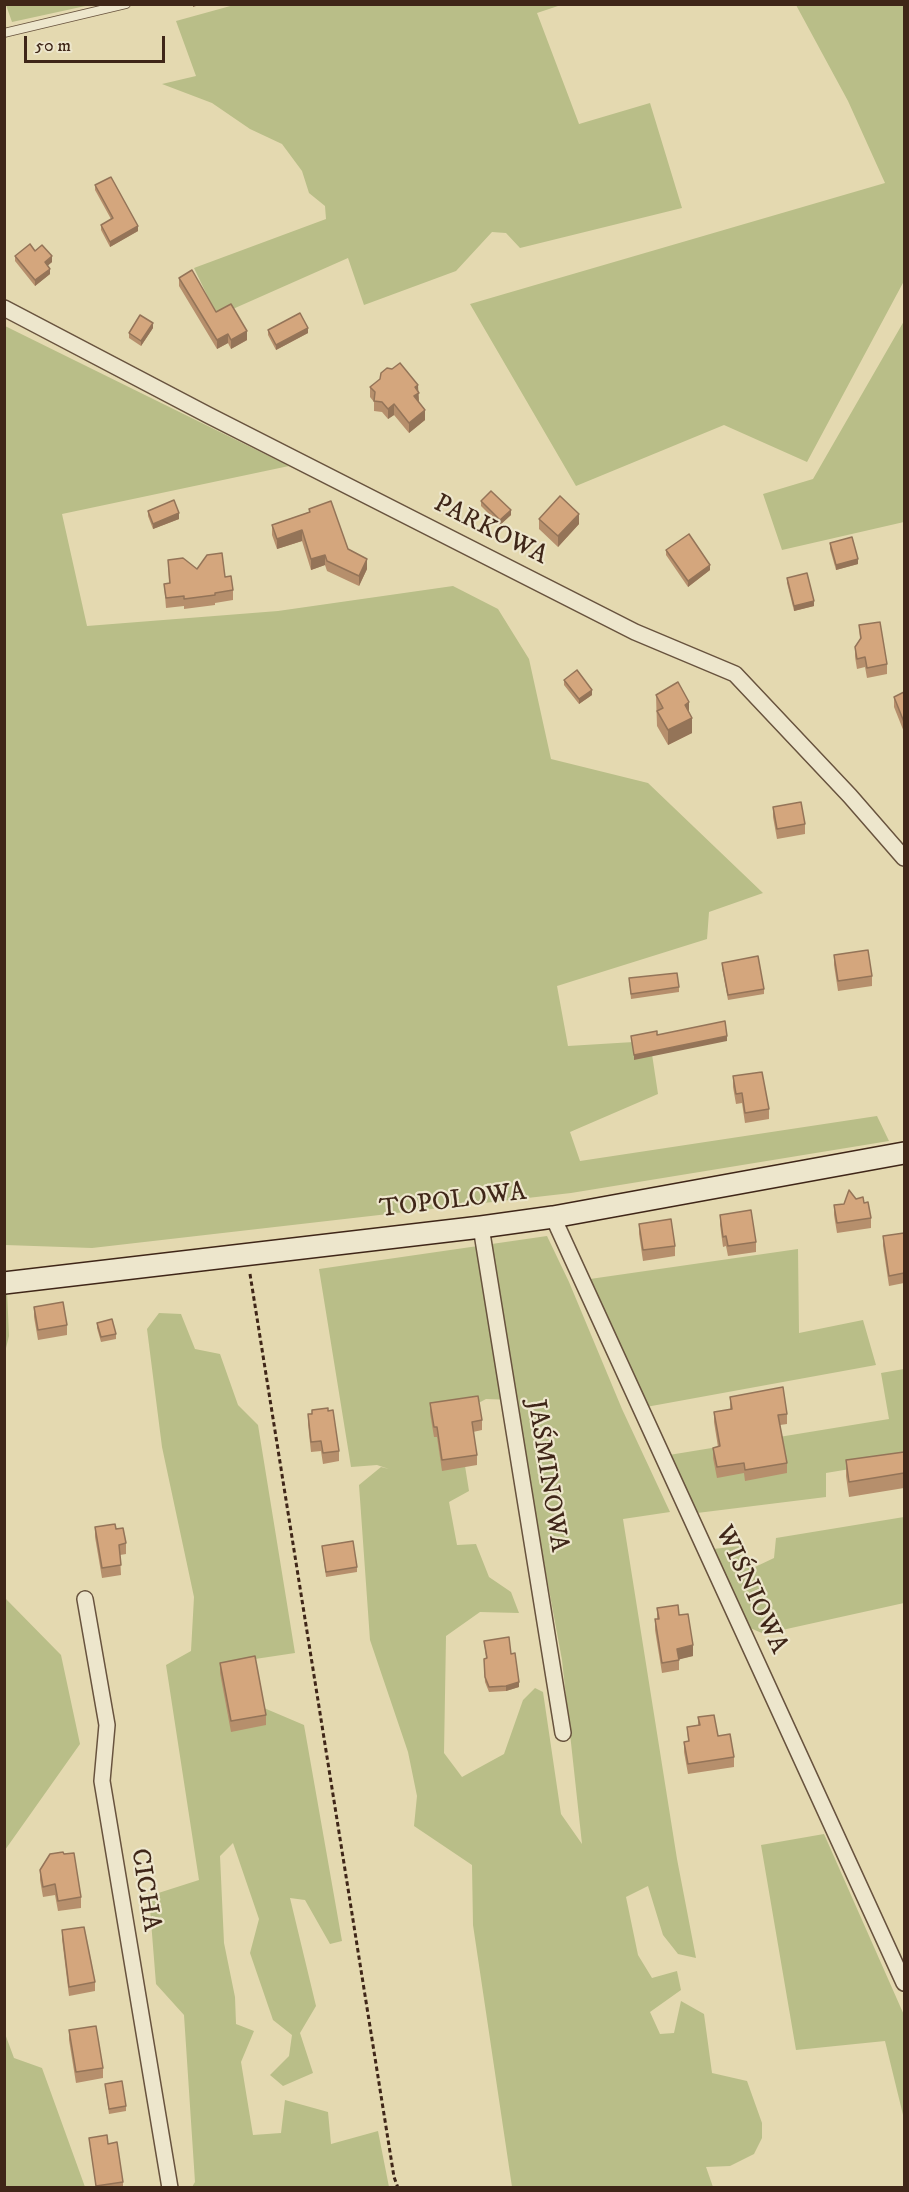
<!DOCTYPE html>
<html>
<head>
<meta charset="utf-8">
<style>
	body { margin:0 }
	#map { position:relative; width:909px; height:2192px; overflow:hidden; background:#e4d9b0; font-family:"IM FELL DW Pica",serif }
	canvas { display:block }
	.frame { position:absolute; inset:0; border:6px solid #3f2618; pointer-events:none }
	.scale { position:absolute; left:24px; top:36px; width:141px; height:27px; box-sizing:border-box; border:3px solid #3f2618; border-top:0; padding-left:8px; font-size:18px; line-height:21px; white-space:nowrap; color:#3f2618; -webkit-text-stroke:4px #ede6cc; paint-order:stroke }
</style>
</head>
<body>
<div id="map">
<canvas width="909" height="2192"></canvas>
<div class="frame"></div>
<div class="scale">50 m</div>
</div>
<script>
const context = document.querySelector('canvas').getContext('2d');
context.lineJoin = 'round';
function fill(path, color) { context.fillStyle = color; context.fill(path, 'evenodd'); }
const shape = rows => new Path2D(rows.map(r => 'M' + r).join(''));
function trace(path, color, width, dash) { context.strokeStyle = color; context.lineWidth = width; context.lineCap = dash ? 'butt' : 'round'; context.setLineDash(dash || []); context.stroke(path); }
function drawText(font, color, halo, rows, align = 'center') {
  context.font = font + ' "IM FELL DW Pica",serif'; context.lineWidth = 4.5; context.setLineDash([]); context.textBaseline = 'middle'; context.strokeStyle = halo; context.fillStyle = color; for (const [text, x, y, turn = 0] of rows) {
    context.save(); context.translate(x, y); context.rotate((+turn || 0) * Math.PI / 180); context.textAlign = isNaN(turn) ? turn : align; if (halo) context.strokeText(text, 0, 0); context.fillText(text, 0, 0); context.restore();
  }
}
fill(shape([
	[6,5,6,4,90,5,12,22],
	[234,5,561,5,537,13,579,124,650,103,682,208,520,248,506,233,492,232,456,271,364,305,348,258,217,316,194,268,326,219,325,206,309,193,302,171,282,144,250,129,212,103,162,84,196,76,176,21],
	[796,5,904,5,904,281,807,462,724,425,576,486,470,304,885,183,848,101],
	[904,321,904,522,782,550,763,494,813,479],
	[5,326,289,466,62,514,87,626,278,611,453,586,498,609,529,659,551,759,648,783,763,893,709,912,707,939,557,986,568,1046,650,1041,658,1094,570,1132,580,1161,877,1116,889,1141,571,1193,92,1248,5,1245,9,1336,5,1352],
	[547,1236,569,1282,622,1409,670,1512,623,1519,677,1859,696,1958,678,1954,663,1935,648,1886,626,1897,638,1955,652,1978,677,1971,681,1990,650,2012,660,2034,674,2033,681,2001,704,2014,712,2073,747,2081,762,2123,762,2138,754,2154,730,2166,706,2167,713,2187,512,2187,473,1925,472,1865,414,1826,417,1796,408,1752,370,1640,359,1485,381,1467,389,1469,377,1465,351,1467,319,1269],
	[486,1399,514,1400,562,1660,582,1844,561,1814,543,1692,535,1688,523,1700,504,1754,462,1777,444,1753,446,1636,480,1612,519,1613,511,1592,489,1577,476,1544,457,1545,449,1502,469,1491,458,1422,469,1408],
	[798,1249,799,1333,863,1320,876,1365,646,1407,590,1279],
	[159,1313,181,1314,195,1349,220,1354,238,1405,258,1425,295,1653,255,1659,264,1708,304,1725,342,1941,330,1944,305,1900,290,1898,316,2006,300,2033,313,2073,283,2086,270,2075,289,2056,292,2035,273,2020,250,1953,259,1919,233,1843,220,1856,224,1943,235,1997,236,2024,254,2031,241,2062,253,2135,281,2133,285,2100,328,2112,331,2144,378,2131,389,2187,192,2187,195,2182,184,2015,156,1984,149,1896,199,1880,166,1665,191,1651,194,1597,162,1447,147,1329],
	[904,1369,904,1460,826,1473,826,1497,697,1513,669,1455,889,1419,881,1373],
	[904,1517,904,1603,764,1634,748,1627,713,1549,741,1546,742,1565,755,1567,774,1558,776,1538],
	[5,1573,6,1599,61,1655,80,1744,5,1850],
	[824,1834,904,2015,904,2119,885,2041,796,2050,761,1845],
	[4,2031,14,2058,42,2068,85,2187,5,2187]
]), '#b9be88');
const lane = shape([
	[4,33,126,4]
]);
const street = shape([
	[4,308,208,415,635,632,735,674,850,796,904,858],
	[553,1217,904,1983],
	[481,1227,563,1733],
	[85,1599,107,1725,102,1781,170,2188]
]);
const secondary = shape([
	[4,1283,481,1227,553,1217,904,1153]
]);
trace(lane, '#68533e', 10);
trace(street, '#68533e', 18);
trace(secondary, '#3f2618', 24);
trace(shape([
	[250,1274,394,2177,398,2188]
]), '#3f2618', 3, [4.5, 3]);
trace(lane, '#ede6cc', 8);
trace(street, '#ede6cc', 15);
trace(secondary, '#ede6cc', 21);
fill(shape([
	[95,185,138,231,110,247,101,230,101,225,111,219,95,190],
	[35,251,52,262,47,266,50,274,35,286,15,261,15,256],
	[179,278,216,312,247,340,231,349,228,343,217,349,179,286],
	[153,328,141,346,129,338,129,333],
	[268,330,308,333,276,350,268,335],
	[380,379,418,391,419,402,425,420,409,433,394,415,388,419,382,412,374,411,374,402,370,397,370,387],
	[481,501,511,515,500,525,481,506],
	[309,509,367,569,359,586,327,571,325,565,311,570,302,541,277,549,272,535,272,525,309,512],
	[148,511,179,519,153,529,148,516],
	[539,519,579,524,558,547,539,529],
	[830,543,858,564,836,570,830,549],
	[666,550,710,570,688,587,666,555],
	[168,560,197,569,225,577,233,590,233,600,215,603,215,605,184,609,184,606,166,608,164,584,169,583],
	[787,578,814,606,794,611,787,583],
	[859,625,887,664,887,674,867,678,865,667,857,669,855,657,855,647,860,639],
	[564,680,592,695,579,704,564,685],
	[904,692,904,732,894,707,894,697],
	[656,695,689,713,692,733,668,745,657,726],
	[773,807,805,824,805,834,777,839,773,817],
	[834,955,872,976,872,986,838,991,834,965],
	[722,963,764,989,764,994,728,1000,722,968],
	[629,978,679,987,679,992,631,999],
	[733,1076,769,1109,769,1119,745,1123,742,1103,736,1104,733,1087],
	[856,1199,864,1203,871,1218,871,1228,837,1233,834,1215,834,1205,844,1204],
	[720,1215,756,1242,756,1252,728,1256,726,1246,723,1247,720,1225],
	[639,1224,675,1246,675,1256,643,1261,639,1234],
	[904,1233,904,1283,889,1286,883,1246,883,1236],
	[34,1307,67,1325,67,1335,38,1340,34,1317],
	[97,1323,116,1334,116,1339,101,1342,97,1328],
	[730,1397,787,1414,787,1424,780,1425,787,1463,787,1473,745,1481,744,1473,717,1478,713,1458,713,1448,718,1447,714,1422,714,1412,730,1410],
	[430,1403,482,1420,482,1430,473,1432,477,1455,477,1465,442,1471,437,1437,434,1437,430,1413],
	[328,1411,339,1451,339,1461,323,1464,321,1451,311,1452,308,1424,308,1414],
	[904,1452,904,1488,849,1497,846,1476,846,1460],
	[95,1527,126,1543,126,1554,120,1555,121,1575,102,1578,95,1537],
	[322,1546,357,1567,357,1572,326,1577],
	[657,1608,679,1615,693,1656,679,1659,679,1670,662,1673,655,1630,655,1619,657,1619],
	[484,1641,511,1654,519,1687,506,1691,489,1692,485,1682,484,1664,486,1658],
	[220,1663,266,1715,266,1725,231,1732,220,1673],
	[698,1717,718,1736,734,1757,734,1767,688,1774,684,1752,684,1742,688,1741,687,1727,698,1725],
	[40,1870,81,1897,81,1908,58,1911,55,1895,43,1897,40,1880],
	[62,1930,95,1982,95,1991,69,1996,62,1939],
	[69,2030,103,2068,103,2078,76,2083,69,2040],
	[105,2084,126,2106,126,2111,109,2114],
	[89,2138,108,2144,123,2182,123,2187,96,2187]
]), '#b68f6c');
fill(shape([
	[193,4,202,4,193,7],
	[138,226,138,231,110,247,110,242],
	[52,256,52,262,45,268,45,262],
	[50,269,50,274,35,286,35,280],
	[153,323,153,328,141,346,141,341],
	[308,328,308,333,276,350,276,345],
	[247,331,247,340,231,349,231,340],
	[228,334,228,343,217,349,217,340],
	[418,385,419,403,414,407,415,387],
	[394,404,394,415,388,419,388,409],
	[425,410,425,420,409,433,409,423],
	[511,510,511,515,500,525,500,520],
	[179,513,179,519,153,529,153,524],
	[579,514,579,524,558,547,558,536],
	[302,530,302,541,277,549,277,539],
	[325,555,325,565,311,570,311,559],
	[367,559,367,569,359,586,359,576],
	[858,559,858,564,836,570,836,565],
	[710,565,710,570,688,587,688,581],
	[814,601,814,606,794,611,794,606],
	[592,690,592,695,579,704,579,699],
	[689,702,689,717,685,705],
	[692,718,692,733,668,745,668,730],
	[727,1036,727,1041,634,1060,634,1055],
	[693,1645,693,1656,677,1660,677,1649],
	[519,1682,519,1687,506,1691,506,1686]
]), '#947458');
const building = shape([
	[111,177,138,226,110,242,101,225,113,218,95,185,111,177],
	[30,244,35,251,42,245,52,256,45,262,50,269,35,280,15,256,30,244],
	[192,270,216,312,231,304,247,331,231,340,228,334,217,340,179,278,192,270],
	[300,313,308,328,276,345,268,330,300,313],
	[140,315,153,323,141,341,129,333,140,315],
	[400,363,418,385,415,387,419,393,414,396,425,410,409,423,394,404,388,409,382,402,374,401,375,392,370,387,380,379,381,373,387,368,392,369,400,363],
	[491,491,511,510,500,520,481,501,491,491],
	[560,496,579,514,558,536,539,519,560,496],
	[174,500,179,513,153,524,148,511,174,500],
	[331,501,348,549,367,559,359,576,327,561,325,555,311,559,302,530,277,539,272,525,310,512,309,509,331,501],
	[689,534,710,565,688,581,666,550,689,534],
	[852,537,858,559,836,565,830,543,852,537],
	[222,553,225,577,231,576,233,590,215,593,215,595,184,599,184,596,166,598,164,584,170,583,168,560,183,558,197,569,207,555,222,553],
	[807,573,814,601,794,606,787,578,807,573],
	[880,622,887,664,867,668,865,657,857,659,855,647,861,638,859,625,880,622],
	[577,670,592,690,579,699,564,680,577,670],
	[678,682,689,702,685,705,692,718,668,730,657,711,663,708,656,695,678,682],
	[904,692,904,722,894,697,904,692],
	[801,802,805,824,777,829,773,807,801,802],
	[868,950,872,976,838,981,834,955,868,950],
	[758,956,764,989,728,995,722,963,758,956],
	[677,973,679,987,631,994,629,978,677,973],
	[725,1021,727,1036,634,1055,631,1036,657,1031,657,1035,725,1021],
	[762,1072,769,1109,745,1113,742,1093,736,1094,733,1076,762,1072],
	[849,1190,856,1199,863,1197,864,1203,868,1202,871,1218,837,1223,834,1205,844,1204,849,1190],
	[751,1210,756,1242,728,1246,726,1236,723,1237,720,1215,751,1210],
	[671,1219,675,1246,643,1250,639,1224,671,1219],
	[904,1233,904,1273,889,1276,883,1236,904,1233],
	[63,1302,67,1325,38,1330,34,1307,63,1302],
	[112,1319,116,1334,101,1337,97,1323,112,1319],
	[783,1387,787,1414,778,1415,787,1463,745,1470,744,1463,717,1467,713,1448,720,1446,714,1412,732,1409,730,1397,783,1387],
	[478,1396,482,1420,472,1422,477,1455,442,1460,437,1427,434,1427,430,1403,478,1396],
	[328,1408,328,1411,333,1410,339,1451,323,1453,321,1441,311,1442,308,1414,312,1414,312,1410,328,1408],
	[904,1452,904,1473,849,1482,846,1460,904,1452],
	[115,1524,116,1529,123,1528,126,1543,119,1545,121,1565,102,1568,95,1527,115,1524],
	[353,1541,357,1567,326,1572,322,1546,353,1541],
	[678,1605,679,1615,688,1614,693,1645,677,1649,679,1660,662,1663,655,1619,659,1619,657,1608,678,1605],
	[509,1637,511,1654,515,1653,519,1682,506,1686,489,1687,485,1677,484,1659,487,1658,484,1641,509,1637],
	[255,1656,266,1715,231,1721,220,1663,255,1656],
	[714,1715,718,1736,730,1734,734,1757,688,1764,684,1742,689,1741,687,1727,700,1725,698,1717,714,1715],
	[63,1852,64,1854,74,1853,81,1897,58,1901,55,1884,43,1887,40,1870,50,1854,63,1852],
	[84,1927,95,1982,69,1987,62,1930,84,1927],
	[96,2026,103,2068,76,2072,69,2030,96,2026],
	[122,2081,126,2106,109,2109,105,2084,122,2081],
	[107,2135,108,2144,117,2142,123,2182,96,2186,89,2138,107,2135]
]);
fill(building, '#d4a67d');
trace(building, '#947458', 1.5);
drawText('26px', '#3f2618', '#ede6cc', [
	["PARKOWA",490,531,27],
	["TOPOLOWA",453,1202,-7],
	["JAŚMINOWA",546,1476,81],
	["WIŚNIOWA",750,1590,65],
	["CICHA",144,1890,81]
]);
</script>
</body>
</html>
